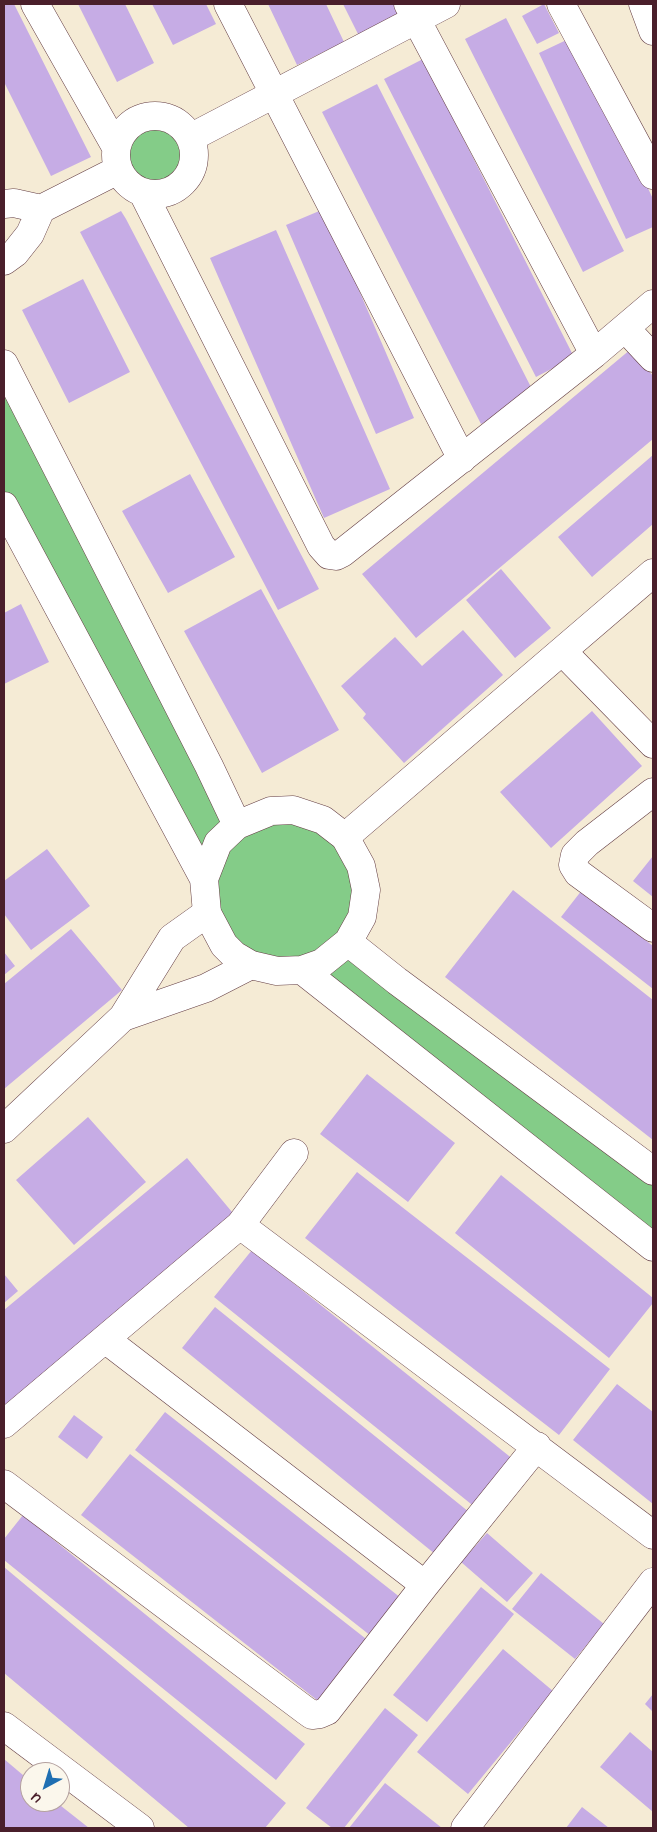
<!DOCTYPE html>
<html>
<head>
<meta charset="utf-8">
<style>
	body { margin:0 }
	#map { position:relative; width:657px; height:1832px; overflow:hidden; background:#f5ebd5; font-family:"Architects Daughter",sans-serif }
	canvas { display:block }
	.frame { position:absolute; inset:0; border:5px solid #4a1f2b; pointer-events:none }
	.north { position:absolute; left:20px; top:1762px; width:50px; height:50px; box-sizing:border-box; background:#fbf7ec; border:1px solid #b4a19f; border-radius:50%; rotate:219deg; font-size:14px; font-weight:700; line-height:20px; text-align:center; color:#4a1f2b }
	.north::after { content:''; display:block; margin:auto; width:18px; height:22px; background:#1f6fb2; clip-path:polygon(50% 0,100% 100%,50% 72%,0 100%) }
</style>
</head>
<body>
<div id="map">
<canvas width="657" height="1832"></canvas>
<div class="frame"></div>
<div class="north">U</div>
</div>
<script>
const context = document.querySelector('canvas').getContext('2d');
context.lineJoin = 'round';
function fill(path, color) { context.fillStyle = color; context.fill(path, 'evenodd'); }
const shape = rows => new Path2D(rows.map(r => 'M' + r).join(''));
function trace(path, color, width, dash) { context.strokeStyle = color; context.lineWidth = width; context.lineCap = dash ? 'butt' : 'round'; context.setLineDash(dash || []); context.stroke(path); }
fill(shape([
	[149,116,157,116,174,120,182,126,190,138,194,148,194,161,188,178,176,189,162,194,150,195,134,189,125,181,119,137,129,125,139,118],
	[4,364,237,824,293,810,361,866,348,942,653,1171,653,1247,302,970,234,955,4,504]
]), '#84cc88');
fill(shape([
	[4,4,14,4,91,157,51,176,4,82],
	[78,4,125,4,154,63,117,82],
	[152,4,206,4,216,24,173,45],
	[268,4,326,4,344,42,297,65],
	[343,4,394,4,404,24,363,44],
	[544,4,559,33,537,44,522,16],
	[506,18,624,251,583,272,465,39],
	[577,35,653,199,653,227,626,239,539,53],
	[423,59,574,357,536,377,384,79],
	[377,84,536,397,481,424,322,112],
	[324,209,414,418,376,434,286,225],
	[121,211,126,219,319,589,278,610,80,232],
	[276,230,390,489,324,518,210,258],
	[83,279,130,372,69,403,22,310],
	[631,349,653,376,653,439,416,638,362,574],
	[653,455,653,524,592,577,558,537],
	[190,474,235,557,168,593,122,511],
	[501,569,551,628,515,658,466,600],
	[261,589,339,730,262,773,184,631],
	[21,604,49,662,4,684,4,613],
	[463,630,503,675,404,763,363,718,366,714,341,686,395,637,422,666],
	[592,711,642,766,551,848,500,792],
	[47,849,90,906,31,950,4,914,4,881],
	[653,856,653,897,633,881],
	[513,890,653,1000,653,1140,445,977],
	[582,890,653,946,653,989,561,917],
	[71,929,122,990,4,1089,4,984],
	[4,952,15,966,4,975],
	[367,1074,455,1143,408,1202,320,1134],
	[88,1117,146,1182,74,1245,16,1180],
	[187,1158,237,1218,4,1412,4,1310],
	[357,1172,610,1369,559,1435,305,1238],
	[501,1175,653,1298,653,1303,609,1358,455,1233],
	[252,1250,514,1460,476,1508,214,1297],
	[4,1274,18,1291,4,1303],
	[215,1307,469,1512,435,1554,182,1348],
	[617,1384,653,1412,653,1504,573,1440],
	[165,1412,401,1598,371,1636,135,1450],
	[74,1415,103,1437,87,1459,58,1437],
	[130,1454,370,1642,322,1704,81,1515],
	[23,1515,305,1744,276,1780,4,1560,4,1539],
	[487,1533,533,1573,507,1602,461,1562],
	[4,1567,286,1803,265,1828,189,1828,4,1673],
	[541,1573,604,1624,575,1659,512,1609],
	[481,1587,514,1614,427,1722,393,1695],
	[503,1649,553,1691,468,1794,417,1752],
	[653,1694,653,1712,645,1704],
	[385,1708,418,1735,344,1828,332,1828,306,1808],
	[630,1732,653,1752,653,1812,600,1767],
	[4,1759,30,1781,30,1802,56,1802,89,1828,4,1828],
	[385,1783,442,1828,349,1828],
	[582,1807,609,1828,566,1828]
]), '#c6ace5');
const minor = shape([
	[35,4,116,147],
	[228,4,462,459],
	[408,4,594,354],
	[561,4,653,175],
	[643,4,653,31],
	'116 155a39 39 0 1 1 78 0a39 39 0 1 1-78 0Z',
	[190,138,446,4],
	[143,193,321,546,329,555,336,556,342,553,594,354,653,304],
	[4,204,14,203,41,209,118,170],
	[4,261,15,253,30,234,41,209],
	[625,328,653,358],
	[562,651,653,744],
	[653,792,587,843,575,855,573,865,578,873,653,928],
	[345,837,653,573],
	[123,1017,206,988,251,965],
	[4,1129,123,1017,172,938,207,913],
	[240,1225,653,1535],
	[105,1339,425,1585],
	[4,1424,240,1225,294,1153],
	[4,1484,305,1710,312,1715,320,1714,327,1711,425,1585,537,1446],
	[4,1726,140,1828],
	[465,1828,653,1582]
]);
const tertiary = shape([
	[4,364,209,766,237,825],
	[4,506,204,879,207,913,224,945,234,955,251,965,277,971,302,970,322,963,348,942,362,917,366,890,361,866,345,837,323,820,293,810,271,811,237,825,218,843,204,879],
	[348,942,397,981,653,1171],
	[302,970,653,1247]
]);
trace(minor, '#643e44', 29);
trace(tertiary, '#643e44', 29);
trace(minor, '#fff', 28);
trace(tertiary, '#fff', 28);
</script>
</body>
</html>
